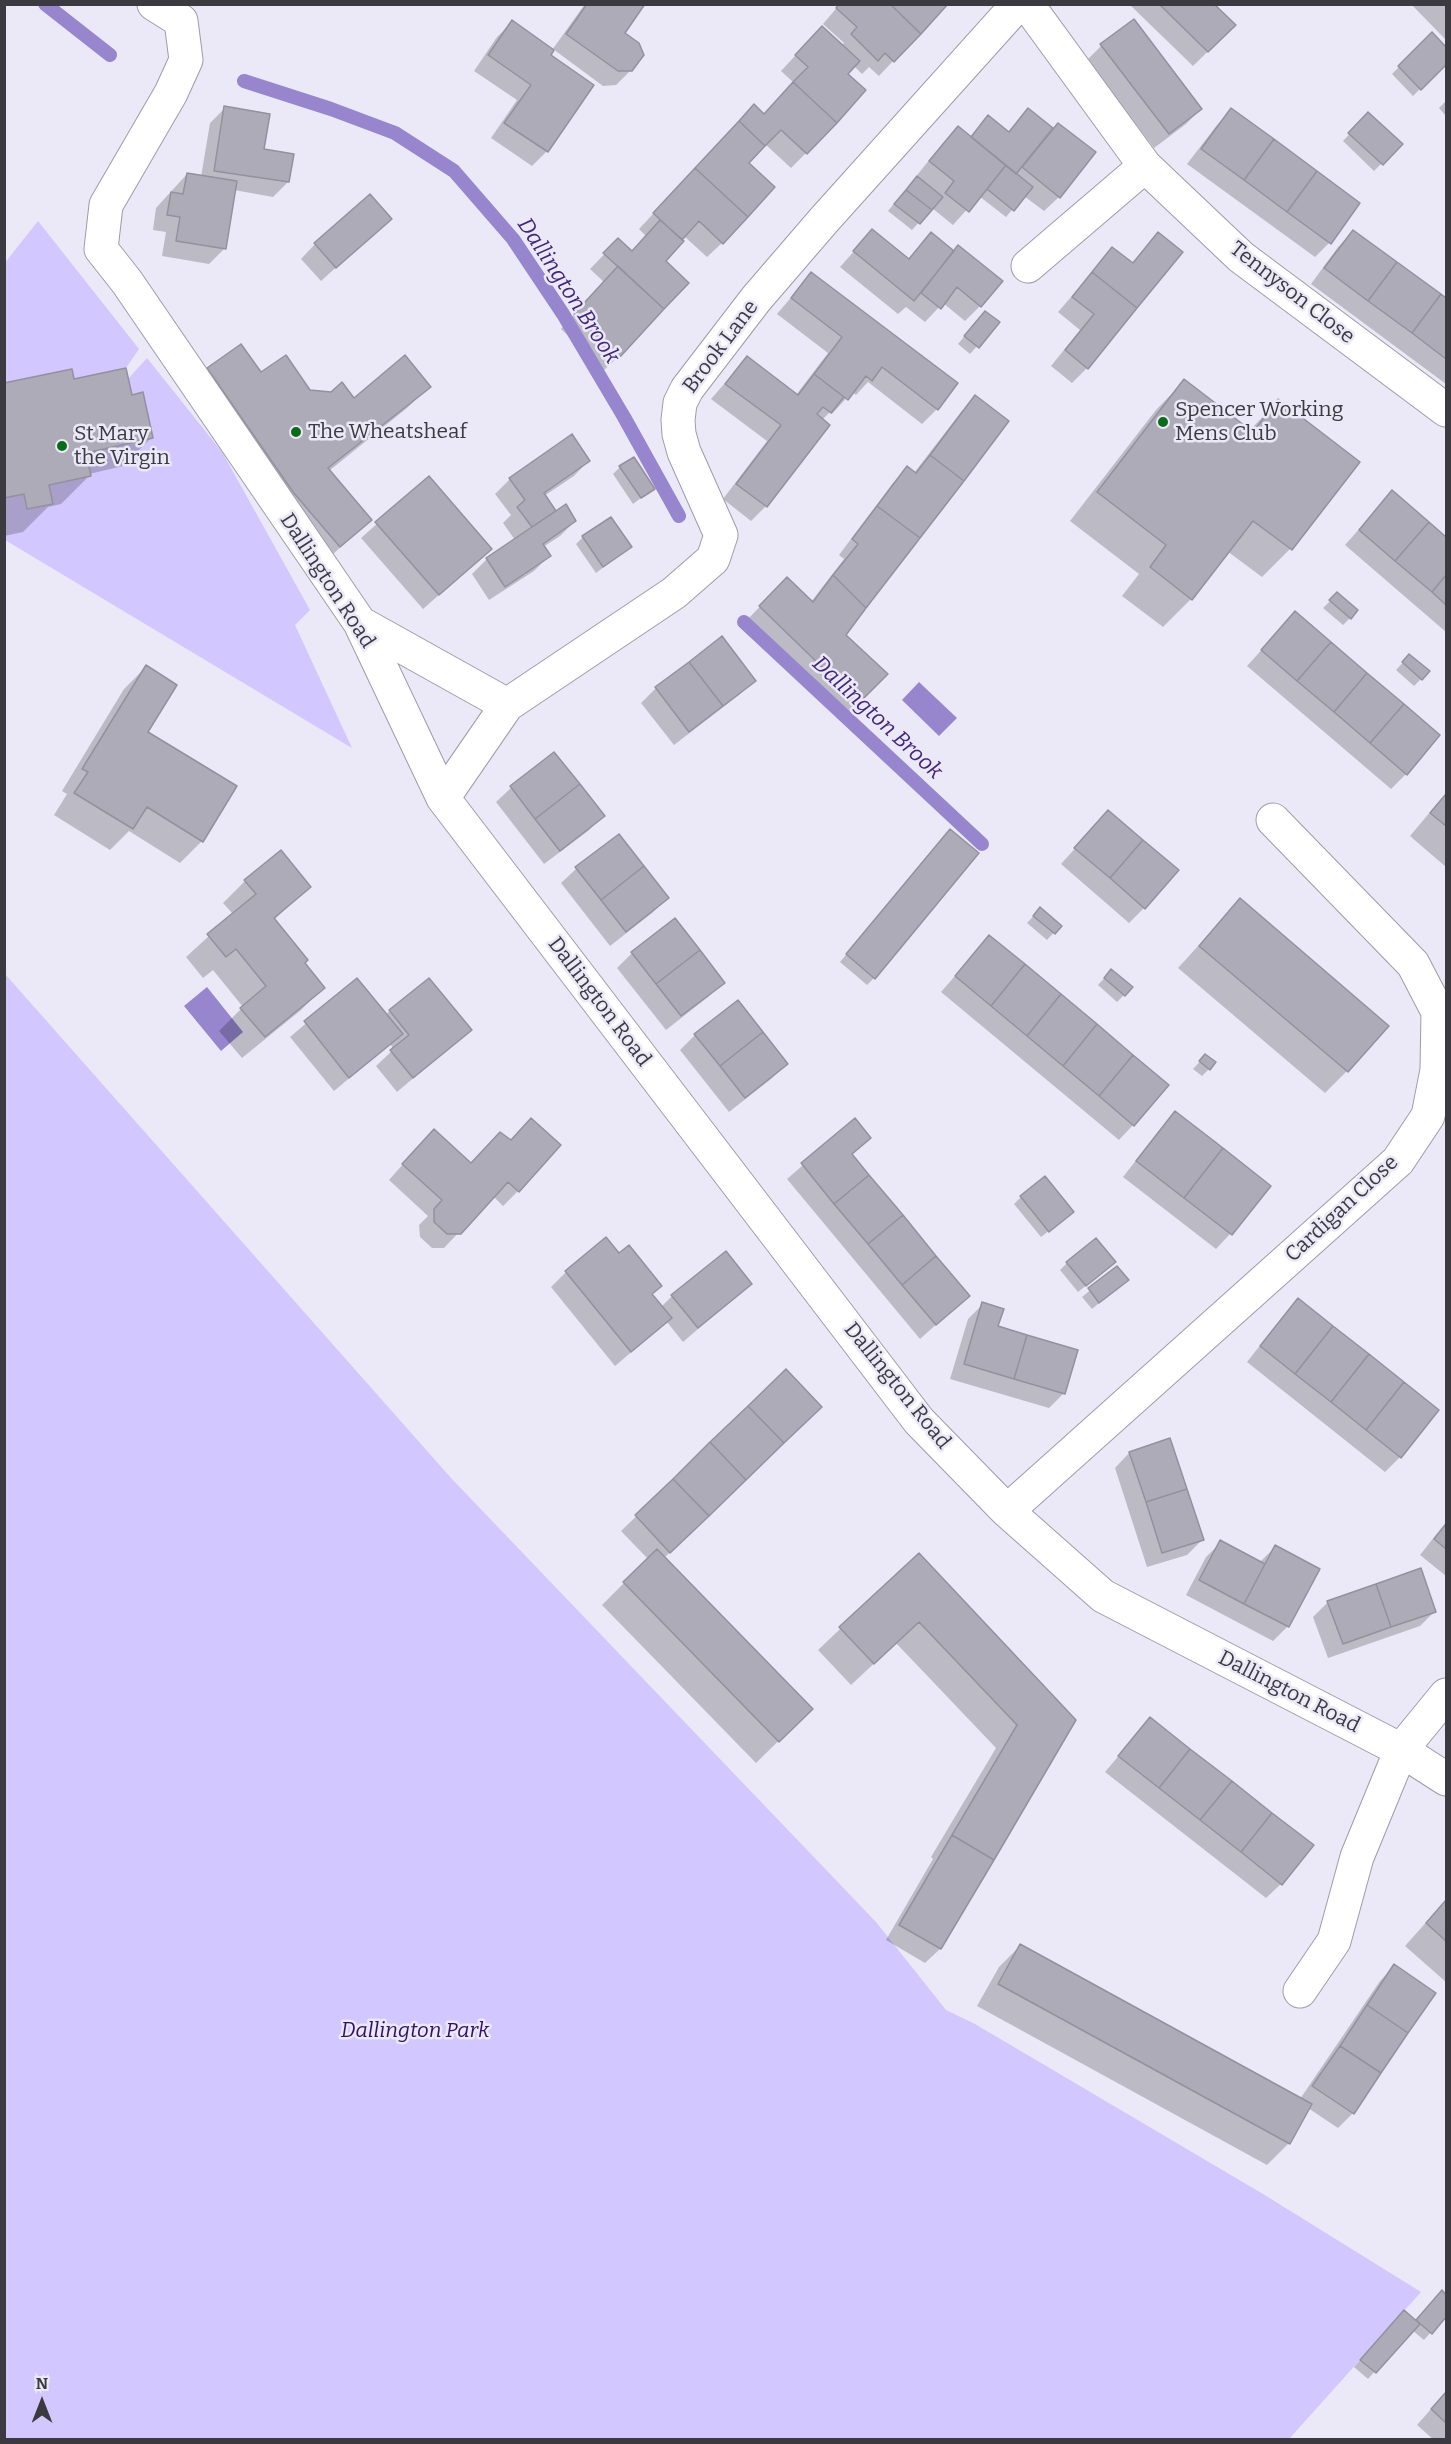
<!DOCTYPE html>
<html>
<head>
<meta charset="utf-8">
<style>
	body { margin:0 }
	#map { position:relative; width:1451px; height:2444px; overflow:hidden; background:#ebe9f7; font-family:Bitter,serif }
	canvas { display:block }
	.frame { position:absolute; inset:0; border:6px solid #3b3a40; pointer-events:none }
	.north { position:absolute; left:12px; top:2372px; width:60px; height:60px; -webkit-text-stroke:4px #ebe9f7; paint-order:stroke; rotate:0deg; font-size:16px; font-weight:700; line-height:24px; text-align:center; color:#3b3a40 }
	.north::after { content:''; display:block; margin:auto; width:21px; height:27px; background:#3b3a40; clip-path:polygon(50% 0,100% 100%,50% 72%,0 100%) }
</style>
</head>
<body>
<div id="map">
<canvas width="1451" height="2444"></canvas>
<div class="frame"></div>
<div class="north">N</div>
</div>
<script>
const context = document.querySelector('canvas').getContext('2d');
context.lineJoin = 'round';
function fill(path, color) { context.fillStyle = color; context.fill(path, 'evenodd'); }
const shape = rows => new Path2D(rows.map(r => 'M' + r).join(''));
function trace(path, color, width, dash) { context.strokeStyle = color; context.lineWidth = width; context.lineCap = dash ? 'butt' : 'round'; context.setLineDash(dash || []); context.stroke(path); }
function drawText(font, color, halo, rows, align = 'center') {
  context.font = font + ' Bitter,serif'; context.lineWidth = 5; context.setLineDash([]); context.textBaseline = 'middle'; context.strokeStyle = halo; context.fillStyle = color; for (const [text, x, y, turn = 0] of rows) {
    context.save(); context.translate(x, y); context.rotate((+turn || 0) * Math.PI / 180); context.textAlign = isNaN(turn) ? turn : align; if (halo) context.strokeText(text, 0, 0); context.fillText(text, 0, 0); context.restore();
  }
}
fill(shape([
	[38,221,139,349,126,368,74,379,5,383,4,264],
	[147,358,222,452,310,610,295,625,352,748,5,540,4,498,24,494,27,509,53,504,49,485,91,476,86,453,153,438,143,393,132,395,128,379],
	[5,974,451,1478,876,1922,946,2010,975,2024,1263,2194,1421,2292,1289,2439,5,2439]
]), '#d2c7fe');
fill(shape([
	[919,682,957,718,939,736,902,700],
	[207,987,243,1032,221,1051,184,1006]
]), '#9785ce');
fill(shape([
	[585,4,643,4,623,33,631,70,616,85,603,86,553,49,549,55,592,85,547,151,532,166,491,138,517,100,474,71,497,37,512,22,552,50],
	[840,4,893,61,879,76,869,67,862,74,854,66,846,74,806,153,791,168,765,144,747,163,722,243,707,257,684,236,664,261,619,356,604,370,561,329,604,282,590,269,618,240,631,253,646,236,639,229,739,121,763,115,794,83,781,71,807,43,841,46,844,43,823,24],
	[1129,4,1212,4,1234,26,1193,66],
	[1411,4,1446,4,1446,40],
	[1432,34,1446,49,1446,63,1413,96,1392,74],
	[1101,46,1201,109,1186,124,1154,148,1087,60],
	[1446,101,1446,116,1439,108],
	[225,108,288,182,273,197,234,190,224,249,209,264,162,256,166,232,153,230,156,208,187,174,201,177,210,123],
	[1028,110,1053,130,1059,197,1044,211,1024,196,1006,217,979,196,953,225,932,208,912,230,888,211,943,143,958,128,969,138,988,117,1007,133],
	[1231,110,1329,243,1315,257,1187,164,1217,125],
	[1368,114,1401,144,1374,171,1343,141],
	[390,219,321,281,301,259,315,244],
	[872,231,907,260,931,234,980,306,965,321,943,303,925,322,906,307,898,314,840,267],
	[1353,232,1446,300,1446,384,1311,284,1338,247],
	[1158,234,1181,252,1087,368,1072,383,1051,366,1080,330,1058,312,1113,249,1131,264],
	[811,274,956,383,937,409,922,424,868,382,856,395,852,392,832,414,830,412,822,420,766,506,751,521,723,499,767,441,711,399,747,358,796,395,828,353,777,314],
	[978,320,998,322,970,354,958,344],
	[241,346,261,374,309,391,354,400,429,387,407,408,329,471,370,520,318,568,186,392,208,370],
	[72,381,131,396,151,438,123,466,89,474,89,476,61,504,48,507,23,532,4,536,4,385],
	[1184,381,1249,431,1278,401,1358,462,1290,549,1262,577,1227,551,1191,599,1163,627,1122,596,1139,574,1070,521,1156,410],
	[976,397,844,635,886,674,844,717,745,622,787,579,811,602,844,559,839,555,893,483,908,468,914,473,961,412],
	[588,461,574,476,544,496,556,513,575,521,560,536,543,547,549,556,534,571,489,600,472,574,487,559,515,540,503,523,511,515,495,494,510,479],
	[620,467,653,489,633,504,613,474],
	[429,478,475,563,423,609,361,538],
	[1392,492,1446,538,1446,632,1345,545],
	[583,537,630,547,596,573,576,544],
	[1330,601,1350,618,1343,625,1323,608],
	[1295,613,1406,774,1391,789,1247,666],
	[1409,656,1421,679,1414,686,1396,670],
	[146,667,146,732,202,841,180,863,129,831,110,850,54,815,67,794,62,791,124,689],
	[754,681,739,695,674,745,641,703,656,688],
	[554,754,603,816,588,831,544,864,496,802,511,788],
	[1446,793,1446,867,1410,836],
	[1108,812,1144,908,1129,923,1061,864],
	[619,836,667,898,652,913,610,946,561,883,576,869],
	[943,838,874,978,867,985,840,962],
	[245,881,309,887,274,920,303,963,323,988,301,1010,242,1058,219,1031,243,1007,213,970,203,978,186,957,233,914,223,903],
	[1240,900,1347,1071,1325,1093,1178,968],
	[1040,909,1060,926,1047,940,1027,923],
	[674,920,723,983,708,997,666,1030,617,968,632,953],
	[989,937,1133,1125,1119,1140,941,992],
	[1111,971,1124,995,1117,1002,1098,985],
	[357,980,385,1015,390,1011,470,1030,397,1092,376,1066,394,1049,390,1044,334,1091,290,1037],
	[695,1035,786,1064,771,1079,729,1112,680,1050],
	[1205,1056,1209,1069,1202,1076,1193,1069],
	[1175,1113,1268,1186,1230,1234,1216,1249,1123,1177,1161,1128],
	[854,1121,869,1138,851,1156,968,1296,920,1339,787,1179],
	[510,1142,518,1191,503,1206,493,1196,444,1248,432,1248,420,1237,419,1225,428,1216,389,1180,419,1146,471,1164],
	[1021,1197,1064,1219,1041,1237,1014,1204],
	[1067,1263,1107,1269,1078,1292,1060,1270],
	[1117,1268,1127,1280,1092,1309,1082,1297],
	[566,1272,651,1295,661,1307,672,1296,750,1284,683,1342,667,1322,615,1366,551,1287],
	[1298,1300,1400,1457,1385,1472,1247,1362,1284,1315],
	[983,1304,996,1327,1064,1393,1049,1408,950,1379,968,1319],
	[786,1372,805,1421,664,1558,811,1709,756,1763,602,1605,648,1559,621,1531],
	[1129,1453,1202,1540,1187,1555,1147,1567,1115,1468],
	[1446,1522,1446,1576,1420,1555],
	[1221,1542,1260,1562,1275,1547,1288,1626,1273,1641,1186,1595,1206,1557],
	[918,1555,1074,1721,940,1949,925,1963,886,1940,933,1859,931,1857,996,1748,896,1643,851,1685,818,1650],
	[1328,1602,1435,1611,1420,1626,1328,1658,1313,1617],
	[1150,1719,1281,1884,1266,1898,1105,1772],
	[1446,1900,1446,1982,1405,1946],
	[1021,1945,1300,2099,1380,1981,1394,1966,1434,1993,1353,2113,1338,2128,1308,2108,1289,2143,1267,2165,977,2006,999,1967],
	[1442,2292,1446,2297,1446,2315,1424,2340,1412,2330,1368,2379,1354,2367,1398,2319,1415,2322],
	[1446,2392,1446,2440,1434,2440,1417,2425]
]), '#0003');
trace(shape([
	[45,4,110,55],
	[244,81,331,109,395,133,454,171,513,239,563,314,624,417,679,516],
	[744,622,982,844]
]), '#9785ce', 14);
const building = shape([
	[587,4,645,4,625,33,639,43,644,55,632,71,618,71,566,34,587,4],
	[839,4,890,4,921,34,894,62,885,53,878,61,851,34,857,27,836,8,839,4],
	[890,4,948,4,921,34,890,4],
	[1159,4,1214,4,1236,25,1208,52,1159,4],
	[1134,19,1202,109,1169,134,1100,44,1134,19],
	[512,20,554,50,551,55,594,85,548,152,504,123,531,85,488,55,512,20],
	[822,26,860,61,848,74,866,90,837,123,793,82,808,67,795,55,822,26],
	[1432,32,1446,47,1446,65,1421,90,1398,66,1432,32],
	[793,82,837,123,807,154,781,130,765,146,739,121,754,104,764,114,793,82],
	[224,106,270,114,264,149,294,154,289,182,214,171,224,106],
	[1028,108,1053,128,1016,174,971,137,988,115,1009,132,1028,108],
	[1231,108,1274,139,1244,180,1201,149,1231,108],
	[1368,112,1403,144,1383,165,1348,133,1368,112],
	[739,121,765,146,749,163,775,187,748,217,695,168,739,121],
	[1058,123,1096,152,1060,198,1022,167,1058,123],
	[958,126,1006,165,969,212,945,193,954,181,929,161,958,126],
	[1274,139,1317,171,1287,212,1244,180,1274,139],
	[1006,165,1033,187,1014,211,987,189,1006,165],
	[695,168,748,217,723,244,699,221,682,240,653,213,695,168],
	[1317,171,1360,203,1331,244,1287,212,1317,171],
	[187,173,237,181,226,249,176,241,180,217,167,215,171,192,183,194,187,173],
	[917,176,943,197,932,210,906,190,917,176],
	[906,190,932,210,920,224,894,204,906,190],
	[370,194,392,219,336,268,314,243,370,194],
	[660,220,684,241,666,261,689,283,664,309,603,253,618,238,632,251,660,220],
	[872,229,909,259,931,232,954,251,914,301,853,251,872,229],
	[1353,230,1397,262,1368,301,1324,268,1353,230],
	[1158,232,1183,252,1137,308,1092,272,1112,247,1133,263,1158,232],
	[958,245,1003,281,981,307,957,287,941,309,921,293,958,245],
	[1397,262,1441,294,1412,333,1368,301,1397,262],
	[618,266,664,309,620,357,574,314,618,266],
	[811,272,958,383,938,410,882,367,872,381,866,376,848,400,814,374,842,337,791,298,811,272],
	[1092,272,1137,308,1088,369,1065,350,1094,314,1072,297,1092,272],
	[1441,294,1446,298,1446,359,1412,333,1441,294],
	[985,311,1000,322,979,348,964,336,985,311],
	[241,344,261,372,286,355,310,390,331,392,342,382,354,398,405,355,431,387,328,468,372,520,340,547,293,492,207,368,241,344],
	[747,356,798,395,814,374,844,397,831,413,823,407,817,414,830,425,767,507,736,484,781,425,725,384,747,356],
	[126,368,132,395,143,392,153,438,86,453,91,476,49,485,53,504,27,509,24,494,4,498,4,383,72,369,74,379,126,368],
	[1184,379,1253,432,1278,399,1360,462,1292,550,1253,521,1192,600,1150,567,1166,545,1097,492,1184,379],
	[975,395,1009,421,964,481,930,455,975,395],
	[572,434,590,461,544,493,556,511,532,527,517,507,525,500,509,478,572,434],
	[930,455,964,481,920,538,877,506,907,466,916,473,930,455],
	[634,457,655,489,641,498,619,466,634,457],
	[429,476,492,549,439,595,375,522,429,476],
	[1392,490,1429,522,1395,561,1359,530,1392,490],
	[566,504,576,521,543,544,551,556,505,587,486,558,566,504],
	[877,506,920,538,866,608,833,575,858,544,852,539,877,506],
	[611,517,632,547,603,567,582,536,611,517],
	[1429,522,1446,537,1446,575,1432,592,1395,561,1429,522],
	[833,575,866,608,846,635,888,674,859,703,759,606,787,577,813,602,833,575],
	[1446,575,1446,605,1432,592,1446,575],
	[1337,592,1358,610,1351,619,1329,600,1337,592],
	[1295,611,1331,642,1297,681,1261,650,1295,611],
	[722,636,756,681,723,706,689,662,722,636],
	[1331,642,1367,673,1334,712,1297,681,1331,642],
	[1409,654,1430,671,1422,680,1402,662,1409,654],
	[689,662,723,706,689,732,655,687,689,662],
	[146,665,177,685,148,732,237,786,203,842,147,807,133,829,74,793,88,772,82,769,146,665],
	[1367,673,1404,704,1370,743,1334,712,1367,673],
	[1404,704,1440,735,1407,775,1370,743,1404,704],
	[554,752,580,784,535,819,510,786,554,752],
	[580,784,605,816,560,851,535,819,580,784],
	[1446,794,1446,826,1430,813,1446,794],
	[1108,810,1143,840,1110,878,1074,848,1108,810],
	[950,829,979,853,875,979,846,954,950,829],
	[619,834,644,866,601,900,575,867,619,834],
	[1143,840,1179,870,1145,909,1110,878,1143,840],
	[281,850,311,887,274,918,308,960,305,963,325,988,265,1037,240,1008,266,986,236,949,226,957,207,934,256,894,244,880,281,850],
	[644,866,669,898,626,932,601,900,644,866],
	[1240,898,1389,1026,1348,1072,1199,946,1240,898],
	[1040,907,1062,926,1055,934,1033,916,1040,907],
	[675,918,700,950,656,984,631,952,675,918],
	[989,935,1025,964,991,1006,955,976,989,935],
	[700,950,725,983,681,1016,656,984,700,950],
	[1025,964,1061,994,1027,1036,991,1006,1025,964],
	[1111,969,1133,987,1125,996,1104,978,1111,969],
	[357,978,403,1034,349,1078,304,1021,357,978],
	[429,978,472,1030,413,1078,390,1050,409,1035,389,1010,429,978],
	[1061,994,1097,1024,1063,1066,1027,1036,1061,994],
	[738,1000,763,1032,720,1066,694,1034,738,1000],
	[1097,1024,1133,1055,1099,1096,1063,1066,1097,1024],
	[763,1032,788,1064,745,1098,720,1066,763,1032],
	[1205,1054,1216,1062,1210,1070,1199,1061,1205,1054],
	[1133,1055,1169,1085,1134,1126,1099,1096,1133,1055],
	[1175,1111,1223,1148,1184,1198,1136,1161,1175,1111],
	[531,1118,561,1145,519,1192,508,1182,461,1234,447,1234,434,1222,434,1209,442,1200,402,1164,434,1129,471,1163,500,1132,511,1140,531,1118],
	[855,1118,871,1138,852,1154,869,1175,834,1204,801,1163,855,1118],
	[1223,1148,1271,1186,1232,1235,1184,1198,1223,1148],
	[869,1175,903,1215,868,1244,834,1204,869,1175],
	[1045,1176,1074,1212,1049,1232,1020,1196,1045,1176],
	[903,1215,936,1256,902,1285,868,1244,903,1215],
	[606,1237,619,1253,629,1245,662,1286,652,1294,672,1318,631,1352,565,1271,606,1237],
	[1096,1238,1116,1262,1086,1286,1066,1262,1096,1238],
	[726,1251,752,1284,698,1328,671,1295,726,1251],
	[936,1256,970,1296,936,1325,902,1285,936,1256],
	[1117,1266,1129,1280,1099,1303,1088,1288,1117,1266],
	[1298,1298,1333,1326,1295,1374,1260,1346,1298,1298],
	[982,1302,1004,1309,998,1326,1027,1335,1014,1379,964,1364,982,1302],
	[1333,1326,1369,1354,1331,1402,1295,1374,1333,1326],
	[1027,1335,1078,1350,1065,1394,1014,1379,1027,1335],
	[1369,1354,1404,1382,1366,1430,1331,1402,1369,1354],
	[786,1369,822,1407,784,1443,748,1406,786,1369],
	[1404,1382,1439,1410,1401,1458,1366,1430,1404,1382],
	[748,1406,784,1443,746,1480,710,1442,748,1406],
	[1170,1438,1187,1489,1146,1502,1129,1452,1170,1438],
	[710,1442,746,1480,709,1516,673,1479,710,1442],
	[673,1479,709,1516,670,1553,635,1515,673,1479],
	[1187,1489,1204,1540,1162,1553,1146,1502,1187,1489],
	[1446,1524,1446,1549,1434,1539,1446,1524],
	[1220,1540,1265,1564,1244,1604,1199,1580,1220,1540],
	[1275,1545,1320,1569,1289,1627,1244,1604,1275,1545],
	[657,1549,813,1709,779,1742,623,1582,657,1549],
	[919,1553,1076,1720,994,1860,952,1835,1017,1725,919,1622,874,1664,839,1627,919,1553],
	[1421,1568,1436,1612,1391,1627,1376,1584,1421,1568],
	[1376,1584,1391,1627,1343,1644,1327,1601,1376,1584],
	[1150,1717,1190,1749,1159,1788,1118,1756,1150,1717],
	[1190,1749,1232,1781,1200,1820,1159,1788,1190,1749],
	[1232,1781,1272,1813,1241,1852,1200,1820,1232,1781],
	[1272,1813,1314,1845,1282,1885,1241,1852,1272,1813],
	[952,1835,994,1860,941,1949,899,1925,952,1835],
	[1446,1900,1446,1941,1426,1923,1446,1900],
	[1020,1944,1312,2104,1290,2144,998,1984,1020,1944],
	[1394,1964,1436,1993,1408,2033,1367,2005,1394,1964],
	[1367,2005,1408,2033,1381,2073,1340,2046,1367,2005],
	[1340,2046,1381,2073,1354,2114,1312,2086,1340,2046],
	[1442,2290,1446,2295,1446,2317,1432,2334,1416,2320,1442,2290],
	[1404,2310,1420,2324,1376,2373,1360,2360,1404,2310],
	[1446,2392,1446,2423,1431,2409,1446,2392]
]);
fill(building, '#adabb8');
trace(building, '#93919e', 1.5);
const street = shape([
	[154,4,181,21,186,60,171,93,106,205,101,249,127,282,360,623,443,798,919,1421,1007,1511,1103,1596,1401,1750,1446,1779],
	[1027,4,1145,166,1241,257,1446,410],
	[1028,266,1145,166],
	[360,623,507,705],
	[443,798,507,705,674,593,713,559,721,535,684,452,679,434,678,420,680,403,687,389,756,299,824,220,1018,4],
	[1007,1511,1398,1161,1428,1116,1437,1070,1438,1012,1413,964,1273,820],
	[1300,1991,1334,1941,1357,1857,1401,1750,1446,1695]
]);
trace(street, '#9e9ca9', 35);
trace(street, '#fff', 33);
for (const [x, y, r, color] of [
	[1163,422,6,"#096c18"],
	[296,432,6,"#096c18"],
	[62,446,6,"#096c18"]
]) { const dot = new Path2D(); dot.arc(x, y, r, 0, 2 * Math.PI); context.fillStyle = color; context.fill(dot); trace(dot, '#ebe9f7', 2); }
drawText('21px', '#3b3a40', '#ebe9f7', [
	["Tennyson Close",1292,293,38],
	["Brook Lane",721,347,-53],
	["Dallington Road",327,581,57],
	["Dallington Road",599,1002,53],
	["Cardigan Close",1342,1209,-43],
	["Dallington Road",897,1386,51],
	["Dallington Road",1289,1692,27]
]);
drawText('21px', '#3b3a40', '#ebe9f7', [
	["Spencer Working",1175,410],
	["Mens Club",1175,434],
	["The Wheatsheaf",308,432],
	["St Mary",74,434],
	["the Virgin",74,458]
], 'left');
drawText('italic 21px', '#330f67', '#ebe9f7', [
	["Dallington Park",415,2031]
]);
drawText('italic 22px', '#43257a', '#ebe9f7', [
	["Dallington Brook",568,291,57],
	["Dallington Brook",877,718,43]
]);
</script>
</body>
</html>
